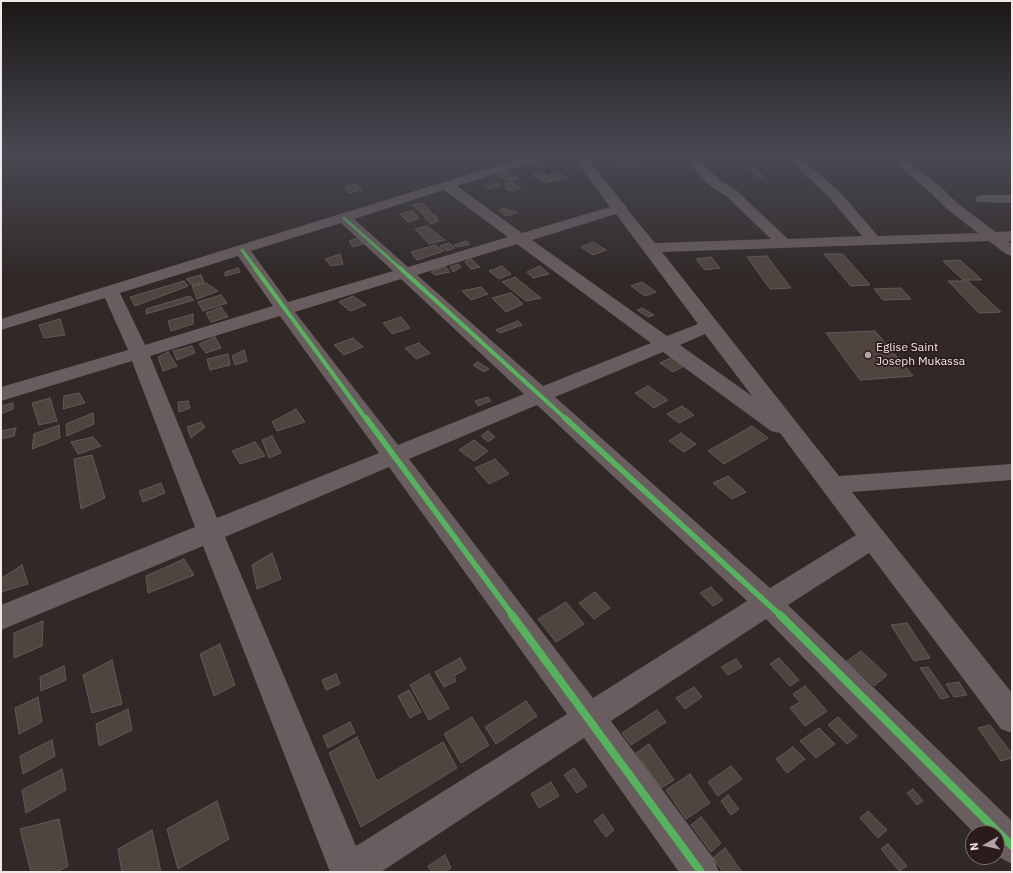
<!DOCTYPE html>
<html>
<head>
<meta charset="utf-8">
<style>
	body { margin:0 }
	#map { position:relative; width:1013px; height:873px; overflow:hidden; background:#312928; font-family:"IBM Plex Sans",sans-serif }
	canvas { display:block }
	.frame { position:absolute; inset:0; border:2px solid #f3e8e7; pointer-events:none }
	.north { position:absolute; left:965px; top:825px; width:40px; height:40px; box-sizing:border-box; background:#2b1c1b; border:1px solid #7b6e6d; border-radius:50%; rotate:262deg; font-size:11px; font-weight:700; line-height:16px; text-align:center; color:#f3e8e7 }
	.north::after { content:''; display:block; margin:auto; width:14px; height:18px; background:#afa5a4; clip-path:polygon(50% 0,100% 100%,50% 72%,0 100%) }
</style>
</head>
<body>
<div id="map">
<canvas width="1013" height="873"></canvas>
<div class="frame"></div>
<div class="north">N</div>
</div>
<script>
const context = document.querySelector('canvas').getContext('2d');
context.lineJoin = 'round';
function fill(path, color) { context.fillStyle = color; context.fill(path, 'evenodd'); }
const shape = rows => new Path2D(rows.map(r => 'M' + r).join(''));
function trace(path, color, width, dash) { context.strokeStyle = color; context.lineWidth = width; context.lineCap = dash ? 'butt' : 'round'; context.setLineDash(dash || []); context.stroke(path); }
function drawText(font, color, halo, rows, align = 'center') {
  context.font = font + ' "IBM Plex Sans",sans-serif'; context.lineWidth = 3.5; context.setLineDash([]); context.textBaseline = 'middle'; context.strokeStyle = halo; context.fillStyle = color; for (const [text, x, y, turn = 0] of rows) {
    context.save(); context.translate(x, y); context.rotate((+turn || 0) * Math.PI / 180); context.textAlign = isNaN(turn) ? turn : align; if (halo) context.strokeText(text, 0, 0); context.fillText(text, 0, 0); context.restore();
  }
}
const building = shape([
	[561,155,571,155,573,158,563,158,561,155],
	[631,155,636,160,622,161,618,156,631,155],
	[540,160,544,161,541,162,546,164,540,167,532,163,540,160],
	[641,161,645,165,616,168,613,164,641,161],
	[749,168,755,168,765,177,759,178,749,168],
	[508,171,511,173,508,174,519,178,509,181,497,175,508,171],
	[540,171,546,175,536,177,534,176,536,175,533,173,540,171],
	[560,173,567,177,557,180,550,175,560,173],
	[548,176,555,180,544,183,538,178,548,176],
	[511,182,521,188,511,191,505,188,508,187,504,184,511,182],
	[497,183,501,185,491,189,486,187,497,183],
	[357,184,362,190,349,193,345,186,357,184],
	[423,203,432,213,424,215,412,205,423,203],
	[506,208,510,211,513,210,518,213,506,216,498,210,506,208],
	[413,211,419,218,408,222,400,214,413,211],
	[435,214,438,221,431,224,424,217,435,214],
	[427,226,445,240,429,244,415,229,427,226],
	[358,238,366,243,353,247,349,241,358,238],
	[466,241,470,244,457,247,454,245,466,241],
	[593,242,606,250,593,255,581,247,593,242],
	[449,243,455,248,447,251,440,246,449,243],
	[435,245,444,251,417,260,411,252,435,245],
	[340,254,343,264,331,266,325,259,340,254],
	[824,254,843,254,870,285,851,286,824,254],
	[767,256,791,288,770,289,747,257,767,256],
	[711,257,720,268,705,270,696,259,711,257],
	[471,259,480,267,471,269,465,262,471,259],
	[960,260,982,280,963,280,943,261,960,260],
	[458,264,461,267,453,272,450,267,458,264],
	[445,266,450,272,435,275,431,272,445,266],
	[502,266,511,274,499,279,489,271,502,266],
	[540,266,549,274,533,278,527,272,540,266],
	[238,268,240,272,225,276,225,272,238,268],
	[201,275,204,282,192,285,186,279,201,275],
	[515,277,541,298,526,301,502,282,515,277],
	[184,281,188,286,135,306,130,297,184,281],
	[948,281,968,281,1001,312,979,313,948,281],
	[642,282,656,292,645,296,631,286,642,282],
	[206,283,218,291,197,299,192,286,206,283],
	[481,287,488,294,471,300,462,291,481,287],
	[901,288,911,299,883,300,874,289,901,288],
	[511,293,523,304,506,312,492,298,511,293],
	[221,295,227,303,203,311,198,302,221,295],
	[190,296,194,300,146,314,146,309,190,296],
	[353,296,366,305,350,311,339,302,353,296],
	[221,307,228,317,211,322,206,313,221,307],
	[642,308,654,315,648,317,637,310,642,308],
	[193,314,193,324,171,331,168,321,193,314],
	[401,317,410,328,392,334,383,323,401,317],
	[60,319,65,335,44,338,39,325,60,319],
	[518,321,522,325,500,333,496,330,518,321],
	[875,331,913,376,860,380,826,333,875,331],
	[215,337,221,348,206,353,199,344,215,337],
	[353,338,363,347,344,355,334,345,353,338],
	[419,343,430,353,416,359,405,348,419,343],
	[192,346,195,353,177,360,173,351,192,346],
	[244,350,247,361,235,365,232,356,244,350],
	[168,352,177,366,163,371,158,357,168,352],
	[228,354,230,365,210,370,207,359,228,354],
	[675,356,688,364,673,372,660,363,675,356],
	[478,362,489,369,484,372,473,365,478,362],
	[648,386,668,400,654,408,635,393,648,386],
	[79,393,85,403,63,409,64,396,79,393],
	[488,397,491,401,478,406,475,401,488,397],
	[50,398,57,421,39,425,32,403,50,398],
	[188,401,190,408,179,412,178,402,188,401],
	[13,403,13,409,1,414,1,406,13,403],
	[682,406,694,415,679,423,667,414,682,406],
	[296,409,305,422,277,431,272,422,296,409],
	[93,413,94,424,67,436,66,424,93,413],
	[201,422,205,427,191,438,187,427,201,422],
	[59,425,60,438,32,449,34,434,59,425],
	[752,426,768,438,724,464,708,451,752,426],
	[16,428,14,436,1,439,1,431,16,428],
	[488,431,495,437,488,442,481,436,488,431],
	[681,433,696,444,684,452,669,441,681,433],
	[272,436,281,453,269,458,262,440,272,436],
	[93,437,101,446,78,454,71,442,93,437],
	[474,440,488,451,474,461,459,450,474,440],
	[255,442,265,456,240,464,232,451,255,442],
	[92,455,105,498,81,509,74,459,92,455],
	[495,459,509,474,489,484,475,468,495,459],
	[728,476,746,492,732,499,713,483,728,476],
	[161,483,165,493,143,502,139,491,161,483],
	[272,553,281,579,257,589,252,565,272,553],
	[184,559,194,575,148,593,146,576,184,559],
	[22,565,28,584,1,592,2,578,22,565],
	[711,587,723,600,713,606,700,593,711,587],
	[595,592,610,608,594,619,579,603,595,592],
	[566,602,584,624,556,642,538,619,566,602],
	[43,621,42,646,14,658,14,633,43,621],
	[907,623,930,658,914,661,891,625,907,623],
	[220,644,235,685,214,696,200,654,220,644],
	[861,651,887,675,874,686,847,661,861,651],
	[460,658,466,669,454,676,456,681,444,687,435,672,460,658],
	[779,658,799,680,790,686,770,664,779,658],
	[736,659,742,667,728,675,721,667,736,659],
	[112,660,122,704,92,713,83,675,112,660],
	[64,666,66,680,41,691,40,677,64,666],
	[928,667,949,697,941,699,920,668,928,667],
	[336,674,340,684,326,690,322,680,336,674],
	[429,674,449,708,429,720,410,685,429,674],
	[959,682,967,695,954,697,946,684,959,682],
	[805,686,827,711,805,726,790,708,800,702,793,694,805,686],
	[694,687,702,697,685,709,676,698,694,687],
	[409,690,421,712,410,718,398,696,409,690],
	[38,697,42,722,19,734,15,708,38,697],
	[526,701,537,716,496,744,485,727,526,701],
	[128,709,132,730,99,746,96,724,128,709],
	[657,710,666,722,631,745,622,733,657,710],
	[472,717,489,745,461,763,444,734,472,717],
	[838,717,857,736,847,744,828,725,838,717],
	[350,722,355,733,328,748,323,736,350,722],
	[990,725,1012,754,1012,758,1001,761,978,728,990,725],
	[819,728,835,744,816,758,800,741,819,728],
	[357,737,377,781,443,742,457,768,361,827,329,753,357,737],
	[52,740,55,756,23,774,20,756,52,740],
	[649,744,674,780,661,788,636,753,649,744],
	[793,747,805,759,787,773,776,759,793,747],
	[731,766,742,779,718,796,708,782,731,766],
	[574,768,587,786,577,793,564,775,574,768],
	[62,769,66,790,26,813,22,790,62,769],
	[690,774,710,803,686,819,666,790,690,774],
	[551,782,559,796,539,808,531,794,551,782],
	[913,789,923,801,917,805,907,793,913,789],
	[728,795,739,809,731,815,721,801,728,795],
	[217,801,229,839,178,869,167,829,217,801],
	[868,811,887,830,878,838,860,818,868,811],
	[603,814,614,830,606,837,594,821,603,814],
	[701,817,721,843,711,852,691,825,701,817],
	[59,819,68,866,57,872,31,872,20,829,59,819],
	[152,830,161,872,122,872,118,849,152,830],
	[888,844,907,866,899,871,881,849,888,844],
	[725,848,742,872,723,872,713,858,725,848],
	[445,855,451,868,444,872,431,872,428,866,445,855]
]);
fill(building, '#50443e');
trace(building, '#615a58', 1);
fill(shape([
	[531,155,548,155,546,158,457,186,522,233,610,207,572,155,584,155,624,204,626,205,627,209,655,243,771,239,726,196,710,186,681,155,693,155,720,180,736,190,788,239,862,236,828,196,791,161,783,158,781,155,797,155,838,190,878,236,978,233,947,209,931,193,887,155,900,155,941,187,957,203,996,232,1012,231,1012,241,1008,241,1012,244,1012,256,1006,254,989,241,662,252,839,476,1012,464,1012,480,852,492,1012,693,1012,733,1001,729,869,553,788,605,1012,821,1012,864,997,856,997,833,974,833,766,619,611,721,714,859,719,872,679,872,584,738,381,872,330,872,203,546,1,630,1,605,195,527,132,361,1,401,1,387,128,350,105,298,1,330,1,319,531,155],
	[444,190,508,237,408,267,354,219,444,190],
	[616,214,698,324,667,336,532,240,616,214],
	[341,223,393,271,288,302,251,251,341,223],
	[517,244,651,343,543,386,417,275,517,244],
	[238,256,273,306,145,345,120,293,238,256],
	[401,279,524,394,398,445,295,312,401,279],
	[280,316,379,453,217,518,150,356,280,316],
	[705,334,752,396,680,345,705,334],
	[663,352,771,431,780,433,856,535,770,588,555,397,663,352],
	[537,405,747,601,593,698,409,459,537,405],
	[389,467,567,714,356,846,225,537,389,467],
	[982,195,1012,195,1012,203,977,202,975,199,977,196,982,195]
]), '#6a5d5f');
trace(shape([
	[344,218,401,269],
	[242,250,256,269]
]), '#56b35d', 3);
trace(shape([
	[255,268,366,419],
	[400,268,566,419]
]), '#56b35d', 4);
trace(shape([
	[366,418,513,616],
	[565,418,781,616]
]), '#56b35d', 5.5);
trace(shape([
	[512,615,701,872],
	[780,615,1012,846]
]), '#56b35d', 8);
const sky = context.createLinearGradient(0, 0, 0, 277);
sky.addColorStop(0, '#1b1716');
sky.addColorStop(0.56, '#484953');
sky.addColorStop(1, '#48495300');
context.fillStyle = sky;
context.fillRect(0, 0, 1013, 277);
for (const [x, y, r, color] of [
	[868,355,4,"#afa5a4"]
]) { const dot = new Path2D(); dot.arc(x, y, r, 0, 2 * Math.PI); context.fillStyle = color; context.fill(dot); trace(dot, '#2b1c1b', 1.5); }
drawText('12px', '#f3e8e7', '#2b1c1b', [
	["Eglise Saint",876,348],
	["Joseph Mukassa",876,362]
], 'left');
</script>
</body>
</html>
